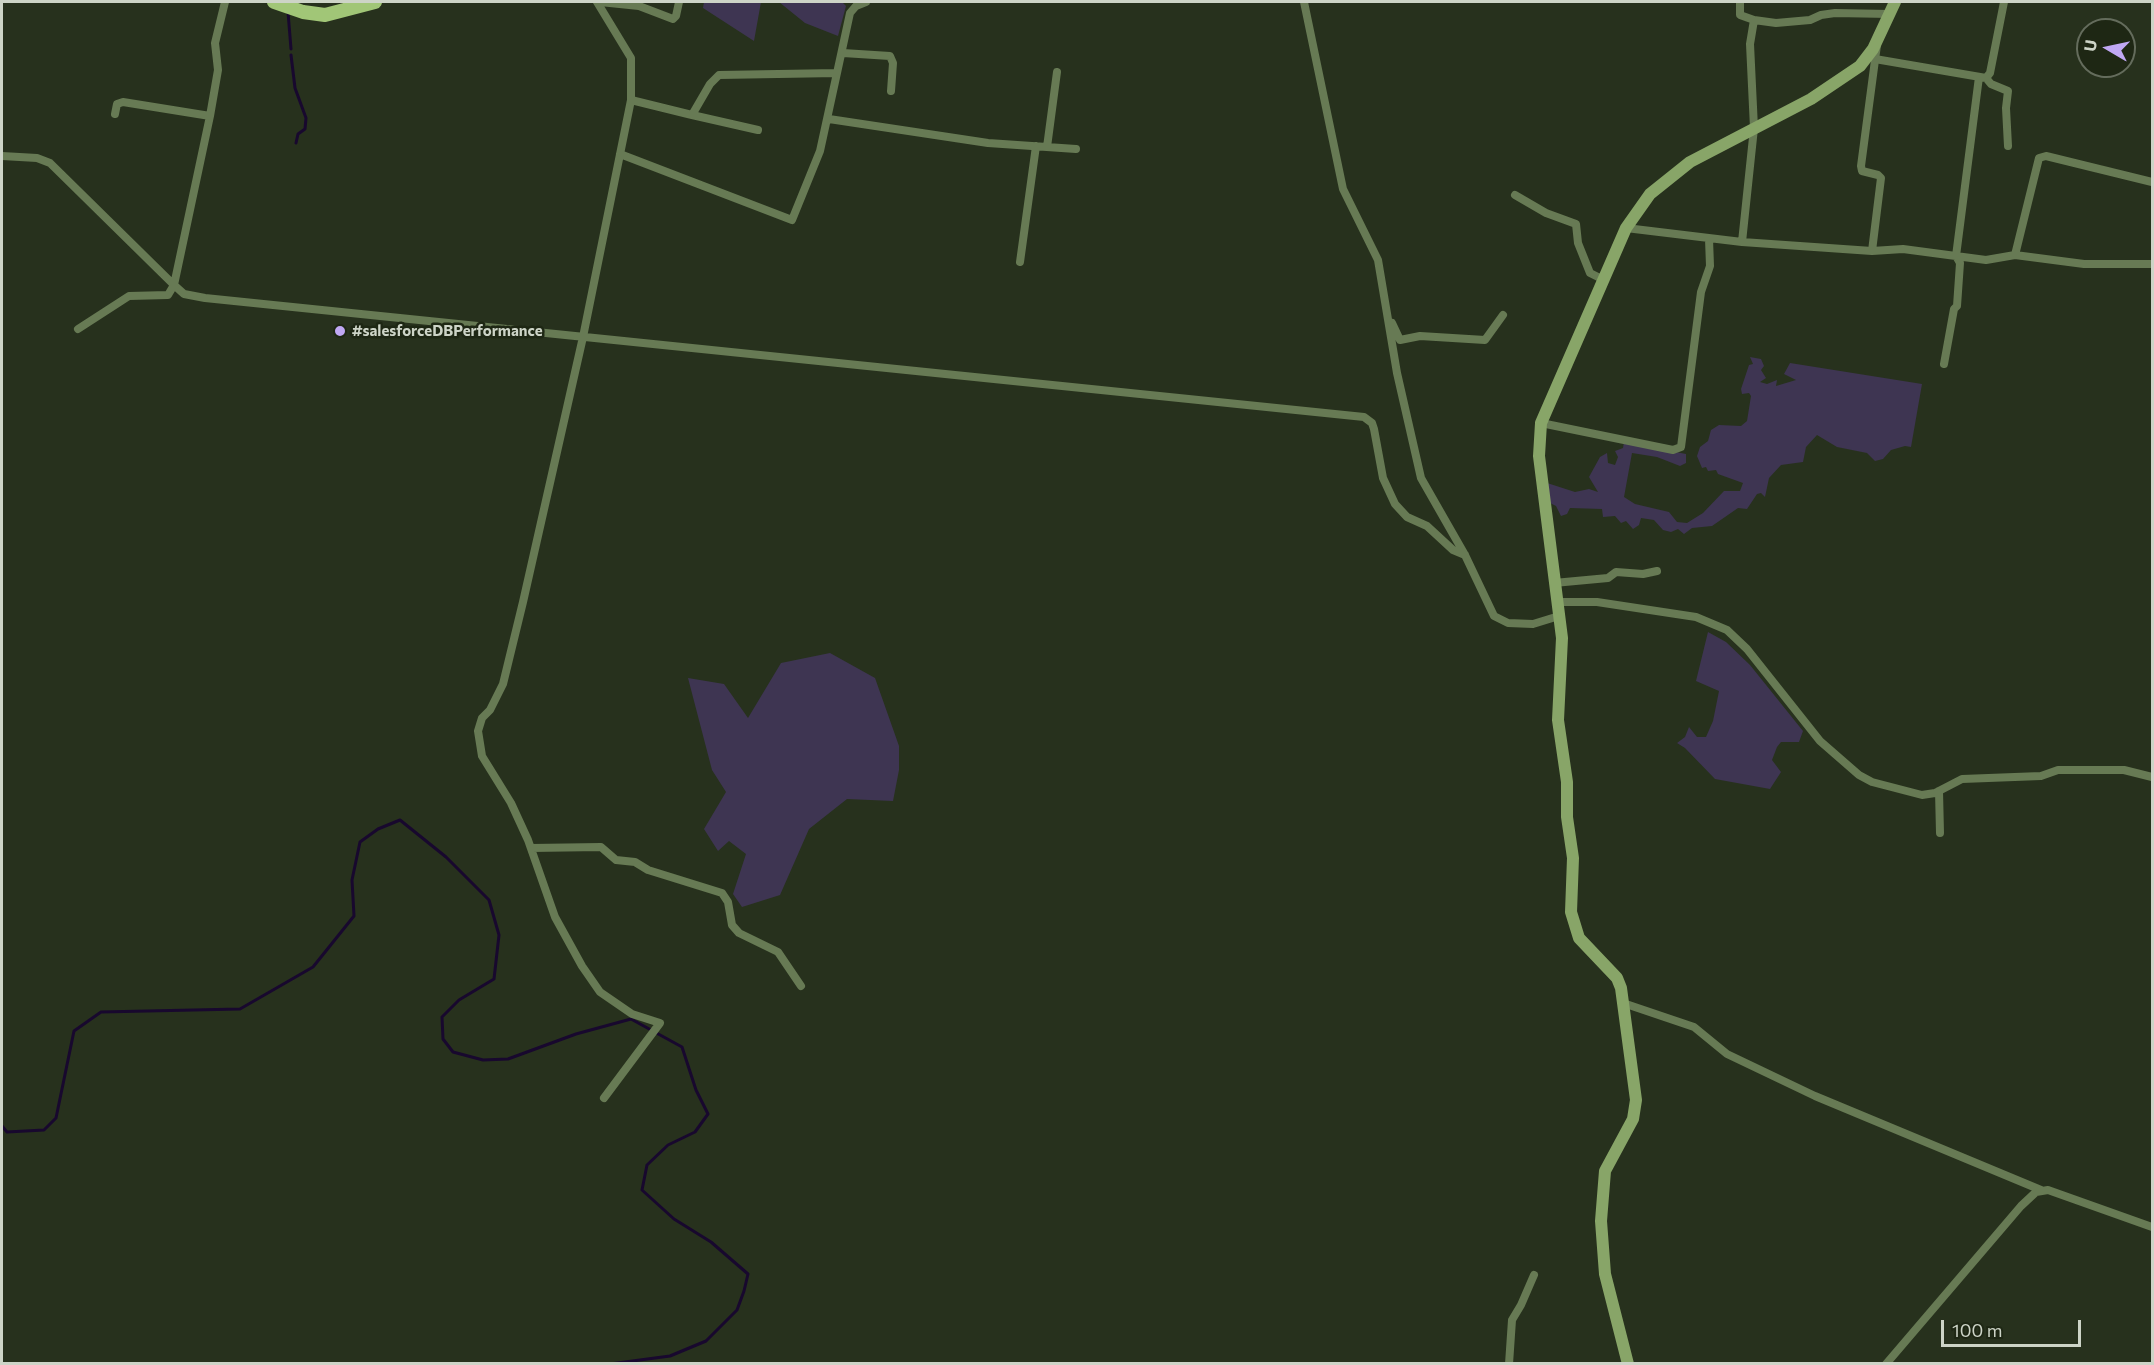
<!DOCTYPE html>
<html>
<head>
<meta charset="utf-8">
<style>
	body { margin:0 }
	#map { position:relative; width:2154px; height:1365px; overflow:hidden; background:#27311d; font-family:Commissioner,sans-serif }
	canvas { display:block }
	.frame { position:absolute; inset:0; border:3px solid #cdd4c7; pointer-events:none }
	.north { position:absolute; left:2076px; top:18px; width:60px; height:60px; box-sizing:border-box; background:#1e2714; border:2px solid #646c5c; border-radius:50%; rotate:279deg; font-size:16px; font-weight:700; line-height:24px; text-align:center; color:#cdd4c7 }
	.north::after { content:''; display:block; margin:auto; width:21px; height:27px; background:#c0a8f4; clip-path:polygon(50% 0,100% 100%,50% 72%,0 100%) }
	.scale { position:absolute; left:1941px; top:1320px; width:140px; height:27px; box-sizing:border-box; border:3px solid #cdd4c7; border-top:0; padding-left:8px; font-size:18px; line-height:21px; white-space:nowrap; color:#cdd4c7; -webkit-text-stroke:4px #1e2714; paint-order:stroke }
</style>
</head>
<body>
<div id="map">
<canvas width="2154" height="1365"></canvas>
<div class="frame"></div>
<div class="north">U</div>
<div class="scale">100 m</div>
</div>
<script>
const context = document.querySelector('canvas').getContext('2d');
context.lineJoin = 'round';
function fill(path, color) { context.fillStyle = color; context.fill(path, 'evenodd'); }
const shape = rows => new Path2D(rows.map(r => 'M' + r).join(''));
function trace(path, color, width, dash) { context.strokeStyle = color; context.lineWidth = width; context.lineCap = dash ? 'butt' : 'round'; context.setLineDash(dash || []); context.stroke(path); }
function drawText(font, color, halo, rows, align = 'center') {
  context.font = font + ' Commissioner,sans-serif'; context.lineWidth = 5; context.setLineDash([]); context.textBaseline = 'middle'; context.strokeStyle = halo; context.fillStyle = color; for (const [text, x, y, turn = 0] of rows) {
    context.save(); context.translate(x, y); context.rotate((+turn || 0) * Math.PI / 180); context.textAlign = isNaN(turn) ? turn : align; if (halo) context.strokeText(text, 0, 0); context.fillText(text, 0, 0); context.restore();
  }
}
fill(shape([
	[704,2,761,2,754,41,703,8],
	[779,2,842,2,846,6,838,36,805,23],
	[1750,357,1761,359,1764,366,1761,370,1766,378,1760,382,1767,384,1777,380,1776,386,1796,380,1784,374,1790,363,1922,384,1911,447,1905,446,1891,450,1883,459,1875,461,1867,453,1837,447,1817,435,1806,447,1803,462,1781,465,1769,478,1765,497,1761,493,1757,494,1747,509,1738,508,1712,526,1692,528,1684,534,1678,529,1671,532,1663,530,1654,520,1641,518,1639,525,1633,529,1626,521,1621,523,1615,516,1603,517,1602,509,1570,508,1567,514,1561,516,1556,506,1548,502,1544,482,1575,492,1589,489,1598,492,1589,477,1600,457,1607,453,1608,463,1615,465,1618,457,1615,451,1623,448,1624,442,1686,454,1686,463,1680,466,1657,457,1632,453,1624,497,1635,504,1669,512,1677,522,1687,523,1703,513,1724,491,1740,491,1743,483,1718,474,1716,470,1708,471,1706,467,1702,468,1697,456,1700,447,1708,441,1711,430,1719,425,1741,426,1747,421,1751,396,1749,393,1742,394,1741,389,1749,365,1753,364],
	[1708,632,1726,642,1750,665,1803,731,1799,742,1781,742,1777,747,1772,760,1781,772,1770,789,1715,779,1685,748,1677,743,1685,737,1689,727,1697,737,1706,737,1713,721,1719,691,1696,681],
	[830,653,875,678,899,746,899,770,893,801,847,799,809,829,780,895,742,907,733,894,746,854,729,841,718,851,704,829,726,792,712,770,688,678,724,684,748,718,781,663]
]), '#3e3552');
trace(shape([
	[288,12,291,49],
	[291,55,295,88,306,118,305,129,298,134,296,143],
	[2,1126,7,1132,44,1130,56,1118,74,1031,101,1012,240,1009,313,967,354,916,352,880,360,842,378,829,400,820,446,857,489,900,499,935,494,979,459,1000,442,1017,443,1039,453,1052,483,1060,508,1059,576,1034,631,1019,682,1047,696,1090,708,1114,695,1132,668,1145,647,1165,642,1190,674,1219,711,1242,748,1274,744,1291,737,1310,706,1341,670,1356,610,1364]
]), '#18082e', 3);
trace(shape([
	[597,2,631,58,631,100,583,337,523,602,503,684,490,710,482,718,478,731,482,756,511,803,528,840,555,917,582,966,600,992,632,1014,660,1023,604,1098],
	[600,2,639,6,673,19,676,16,679,2],
	[1304,2,1343,189,1378,260,1397,373,1421,478,1465,555,1494,616,1508,623,1533,624,1559,616],
	[1740,2,1740,15,1754,20,1776,23,1810,20,1821,15,1835,13,1890,14],
	[843,53,890,56,893,63,891,91],
	[1875,59,1986,78,1990,73,2004,2],
	[837,73,850,13,856,6,866,2],
	[1986,78,1991,84,2008,91,2006,108,2008,146],
	[115,114,117,104,123,102,210,116],
	[692,115,758,130],
	[829,119,988,143,1076,149],
	[1047,147,1057,72],
	[620,154,792,220,820,151,837,73,719,75,710,84,692,115,631,100],
	[2,156,37,158,50,163,174,285,184,294,205,298,1364,417,1372,423,1374,429,1383,478,1395,504,1407,517,1427,526,1453,550,1465,555],
	[1515,195,1546,213,1576,224,1578,243,1590,273,1602,279],
	[1626,228,1742,242,1872,251,1903,249,1986,260,2015,255,2084,264,2152,264],
	[1742,242,1754,128,1750,44,1754,20],
	[1872,251,1881,178,1878,175,1862,171,1861,166,1877,45],
	[2015,255,2039,158,2046,156,2152,182],
	[1020,262,1036,146],
	[1392,323,1400,340,1420,336,1485,340,1503,315],
	[78,329,129,296,168,295,174,285,210,116,218,70,215,43,225,2],
	[1944,364,1954,309,1957,306,1960,263,1956,256,1979,77],
	[1541,423,1673,450,1681,447,1701,292,1710,266,1709,239],
	[1554,583,1608,578,1616,572,1643,574,1657,571],
	[1556,602,1597,602,1696,617,1727,630,1747,649,1820,741,1859,775,1872,782,1922,795,1935,793,1962,779,2041,776,2058,770,2124,770,2152,777],
	[1939,791,1940,833],
	[531,848,601,847,616,860,635,862,648,870,722,893,728,902,732,925,739,933,778,952,801,986],
	[1623,1003,1694,1027,1727,1054,1815,1096,2041,1190],
	[1509,1364,1512,1320,1521,1305,1534,1275],
	[1886,1364,2021,1206,2036,1192,2048,1190,2152,1227]
]), '#677a54', 8);
trace(shape([
	[1628,1364,1605,1274,1601,1221,1605,1171,1633,1119,1636,1100,1621,988,1617,978,1579,938,1571,912,1573,858,1567,817,1567,782,1558,720,1562,638,1539,456,1541,423,1626,228,1650,194,1690,162,1811,99,1860,66,1873,49,1895,2]
]), '#88a568', 12);
trace(shape([
	[274,2,303,12,325,15,375,2]
]), '#a1c677', 14);
for (const [x, y, r, color] of [
	[340,331,6,"#c0a8f4"]
]) { const dot = new Path2D(); dot.arc(x, y, r, 0, 2 * Math.PI); context.fillStyle = color; context.fill(dot); trace(dot, '#1e2714', 2); }
drawText('bold 15px', '#cdd4c7', '#1e2714', [
	["#salesforceDBPerformance",352,331]
], 'left');
</script>
</body>
</html>
